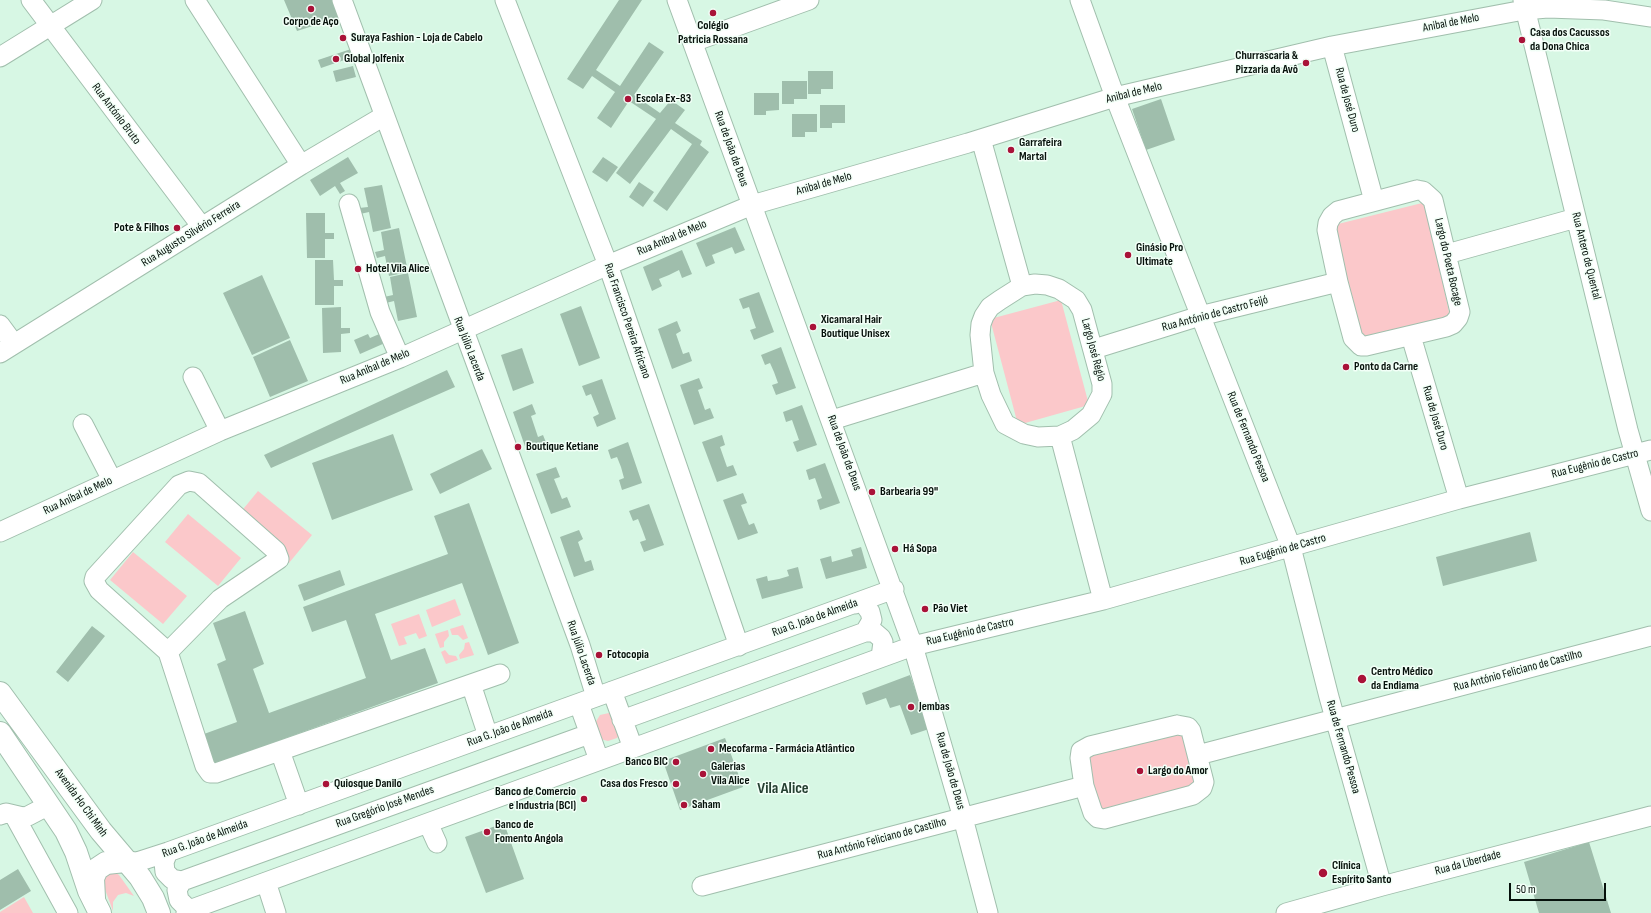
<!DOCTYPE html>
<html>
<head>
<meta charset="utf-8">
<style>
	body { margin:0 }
	#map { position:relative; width:1651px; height:913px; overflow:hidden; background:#d7f7e4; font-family:"Sofia Sans Condensed",sans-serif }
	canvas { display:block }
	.scale { position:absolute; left:1509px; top:883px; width:97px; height:18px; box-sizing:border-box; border:2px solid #06110b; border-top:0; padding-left:5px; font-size:12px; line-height:14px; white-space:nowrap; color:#06110b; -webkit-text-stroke:3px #f2fff7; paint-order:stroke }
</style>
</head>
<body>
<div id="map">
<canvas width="1651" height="913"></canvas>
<div class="scale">50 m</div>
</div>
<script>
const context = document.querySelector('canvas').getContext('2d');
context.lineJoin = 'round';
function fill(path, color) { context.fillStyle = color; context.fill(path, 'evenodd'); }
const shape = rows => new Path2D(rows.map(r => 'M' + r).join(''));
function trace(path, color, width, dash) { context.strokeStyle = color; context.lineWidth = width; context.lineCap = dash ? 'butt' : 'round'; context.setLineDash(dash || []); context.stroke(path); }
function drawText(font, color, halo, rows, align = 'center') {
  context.font = font + ' "Sofia Sans Condensed",sans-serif'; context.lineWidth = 3; context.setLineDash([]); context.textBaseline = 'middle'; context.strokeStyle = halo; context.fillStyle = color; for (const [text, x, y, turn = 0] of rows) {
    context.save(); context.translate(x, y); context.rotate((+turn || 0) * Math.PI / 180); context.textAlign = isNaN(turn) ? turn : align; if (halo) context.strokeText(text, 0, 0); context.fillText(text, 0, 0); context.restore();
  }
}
fill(shape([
	[1426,202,1450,317,1361,339,1334,225],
	[1061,300,1089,405,1018,425,990,319],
	[258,491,312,535,289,563,235,519],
	[188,514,241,558,218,586,165,542],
	[133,552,187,596,163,624,110,580],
	[455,599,461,615,432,627,426,610],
	[419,614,427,636,419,639,416,633,404,637,407,644,399,646,391,624],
	[463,625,468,638,463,640,458,635,452,635,450,629],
	[448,630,449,636,444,642,444,647,440,648,435,634],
	[469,642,474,655,460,659,459,655,464,649,465,643],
	[445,650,449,655,456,656,458,660,446,664,441,652],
	[609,713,614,714,620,734,617,738,608,741,600,739,595,723,600,715],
	[1184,727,1199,786,1097,814,1082,752],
	[113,871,119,875,134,896,126,893,118,895,113,902,113,911,103,884,103,877],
	[24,897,33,913,0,913,0,912]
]), '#fbc8ca');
fill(shape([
	[284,0,332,0,338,18,297,31],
	[619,0,642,0,596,70,620,86,649,42,664,52,634,95,660,113,671,100,685,110,675,123,702,141,700,145,709,152,667,211,653,201,692,144,671,129,630,184,616,173,656,119,629,101,611,128,597,118,615,92,592,76,583,89,567,79],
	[351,49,353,57,321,68,318,60],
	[353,66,356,77,336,82,333,71],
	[808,71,833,71,833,89,821,89,821,94,808,94],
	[782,81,807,81,807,99,794,99,794,104,782,104],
	[754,93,779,93,779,110,766,111,766,115,754,115],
	[1161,99,1175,140,1146,150,1132,109],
	[820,105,845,105,845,123,832,123,832,128,820,128],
	[792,114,817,114,817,132,805,132,805,137,792,137],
	[348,157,358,173,340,183,345,191,340,194,335,186,320,196,310,180],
	[603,157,618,167,607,182,592,172],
	[639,182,654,192,643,207,629,197],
	[382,185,391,228,373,232,369,212,360,214,359,208,368,207,364,188],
	[306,213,325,213,325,233,334,233,334,239,325,239,325,258,307,258],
	[735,227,745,250,735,254,732,247,712,255,715,263,706,267,696,243],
	[399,228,408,272,389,276,385,256,377,258,375,252,384,250,381,232],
	[682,250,692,274,682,278,679,270,669,275,659,279,662,286,652,291,643,267],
	[315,260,333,260,334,280,343,280,343,286,334,286,334,305,315,305],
	[408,273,417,317,398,321,394,301,386,303,384,297,393,295,390,277],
	[262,275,290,338,252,355,223,293],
	[759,292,774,332,754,340,750,330,756,328,752,317,749,307,743,309,739,299],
	[581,306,600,358,579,366,560,314],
	[341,307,341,328,350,328,350,333,341,334,341,352,323,353,322,308],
	[677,321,681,331,676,334,683,354,689,352,692,361,672,369,658,329],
	[384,332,385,343,360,354,354,340,368,334,370,338],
	[290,340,308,381,270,397,253,357],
	[781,347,796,388,776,395,772,385,778,383,774,372,770,363,765,365,761,355],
	[522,348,534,383,513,391,501,355],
	[447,370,455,387,271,468,264,455],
	[699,378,703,388,698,390,705,410,710,408,714,418,694,425,680,385],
	[602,379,616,419,597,427,593,417,599,414,591,394,586,396,582,386],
	[532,404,536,414,531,416,538,437,543,435,547,445,527,452,513,412],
	[802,405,817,445,797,452,793,442,799,440,792,420,786,422,783,412],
	[393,434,413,490,332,520,312,463],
	[722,435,725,445,720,447,727,467,733,465,737,475,717,482,702,442],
	[628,442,642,483,622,490,619,480,624,478,621,467,617,457,611,459,608,450],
	[482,449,492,469,440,494,430,474],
	[825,463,840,503,820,510,817,500,822,498,815,478,809,480,806,470],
	[556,467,560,477,554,479,562,499,567,497,571,507,551,514,536,474],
	[743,493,747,503,741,505,749,525,754,523,758,533,738,540,723,500],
	[469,503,519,643,488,655,462,583,375,614,391,660,425,648,438,683,214,764,204,734,237,722,217,664,226,660,213,623,245,611,264,664,253,669,269,713,366,678,346,620,312,632,303,607,448,554,434,516],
	[649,504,664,545,644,552,640,542,646,540,642,529,638,519,633,521,629,511],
	[579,530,583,539,578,542,585,562,591,560,594,570,574,577,560,537],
	[1530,532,1537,561,1443,586,1436,557],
	[861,547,867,568,826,579,820,559,831,556,832,562,853,556,851,550],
	[798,567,803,588,762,599,756,579,767,576,768,581,779,579,789,576,787,570],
	[340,570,345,585,304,601,298,585],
	[92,626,105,636,68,682,56,672],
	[910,675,929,729,911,735,900,705,890,708,886,698,866,705,862,693],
	[725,738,743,787,680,810,663,761],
	[504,823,524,879,486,893,465,837],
	[1589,842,1611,913,1539,913,1524,862],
	[18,869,31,891,0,910,0,880]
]), '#9fbeac');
const minor = shape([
	[31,0,202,227],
	[195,0,301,165],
	[342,0,580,645,596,697],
	[505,0,608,265,739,646],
	[677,0,913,646,963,818,988,913],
	[1080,0,1115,97,1291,547,1329,697,1382,886],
	[1523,0,1628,430,1651,511],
	[693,42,809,0],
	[1332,46,1374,201],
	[0,57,92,0],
	[981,139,1022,286],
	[1417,190,1423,191,1433,200,1460,312,1458,318,1453,324,1446,327,1366,346,1361,346,1353,338,1338,282,1327,230,1328,223,1332,216,1338,211,1417,190],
	[349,204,380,312,400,358],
	[1447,254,1576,218],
	[1035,284,1047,285,1059,289,1076,300,1082,310,1102,384,1102,394,1091,415,1073,430,1060,436,1038,437,1024,434,1005,424,991,395,984,373,980,335,981,324,984,316,990,307,1000,300,1022,286,1035,284],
	[0,325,14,344],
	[1411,336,1459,499],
	[1094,349,1200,316,1338,282],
	[0,353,301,165,384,116],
	[193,377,220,431],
	[832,420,984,373],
	[83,424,112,480],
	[1060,436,1103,600],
	[0,532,220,431,400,358,608,265,752,205,968,143,1115,97,1332,46,1524,10,1548,8,1604,10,1651,17],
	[855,604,859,602,864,604,870,612,872,620,865,632],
	[168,652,220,599,279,559,276,551,199,483,189,481,179,485,95,577,94,581,99,590,168,652,205,766,210,773,216,773,500,674],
	[471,684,488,736],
	[612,691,633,748],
	[579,704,599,760],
	[622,720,865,632,874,632,881,638,883,642,881,657],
	[1177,725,1188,727,1191,731,1204,782,1202,788,1193,795,1104,819,1098,818,1093,813,1084,786,1080,758,1081,751,1090,746,1177,725],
	[280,751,299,805],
	[1198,755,1651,636],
	[0,815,6,813,23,817,28,816,49,805],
	[14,815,68,913],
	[428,823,437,843],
	[168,852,164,862,165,872,172,879,182,881,589,734],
	[125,861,137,862,168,852,894,589],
	[182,881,177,890,179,900,186,907,192,909],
	[266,882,276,913],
	[702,886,1084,786],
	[186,913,192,909,913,646,1103,600,1459,499,1651,450],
	[1286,913,1382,886,1651,816]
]);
const major = shape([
	[0,693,101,831,140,877,153,898,159,913],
	[0,733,66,831,76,852,89,891,100,913],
	[94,898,93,878,97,869,106,863,125,861]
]);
trace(minor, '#a1bfad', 21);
trace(major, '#a1bfad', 24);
trace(minor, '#fff', 19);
trace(major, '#fff', 22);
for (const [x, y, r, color] of [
	[311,9,4,"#a91238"],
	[713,13,4,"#a91238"],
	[343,38,4,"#a91238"],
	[1522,40,4,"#a91238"],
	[336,59,4,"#a91238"],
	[1306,63,4,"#a91238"],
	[628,99,4,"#a91238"],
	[1011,150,4,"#a91238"],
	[177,228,4,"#a91238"],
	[1128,255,4,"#a91238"],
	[358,269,4,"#a91238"],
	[813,327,4,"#a91238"],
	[1346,367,4,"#a91238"],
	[518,447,4,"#a91238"],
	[872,492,4,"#a91238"],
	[895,549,4,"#a91238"],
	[925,609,4,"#a91238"],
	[599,655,4,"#a91238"],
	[1362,679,5,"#a91238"],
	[911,707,4,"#a91238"],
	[711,749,4,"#a91238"],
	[676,762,4,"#a91238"],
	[1140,771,4,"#a91238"],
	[703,774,4,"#a91238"],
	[326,784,4,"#a91238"],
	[676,784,4,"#a91238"],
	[584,799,4,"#a91238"],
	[684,805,4,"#a91238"],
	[487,832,4,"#a91238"],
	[1323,873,5,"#a91238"]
]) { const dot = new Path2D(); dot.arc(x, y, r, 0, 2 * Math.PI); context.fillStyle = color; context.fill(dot); trace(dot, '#f2fff7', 1.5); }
drawText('bold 12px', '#06110b', '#f2fff7', [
	["Corpo de Aço",311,22,"center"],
	["Colégio",713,26,"center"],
	["Patricia Rossana",713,40,"center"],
	["Casa dos Cacussos",1530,33],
	["da Dona Chica",1530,47],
	["Suraya Fashion - Loja de Cabelo",351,38],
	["Churrascaria &",1298,56,"right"],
	["Pizzaria da Avô",1298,70,"right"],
	["Global Jolfenix",344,59],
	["Escola Ex-83",636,99],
	["Garrafeira",1019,143],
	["Martal",1019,157],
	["Pote & Filhos",169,228,"right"],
	["Ginásio Pro",1136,248],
	["Ultimate",1136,262],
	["Hotel Vila Alice",366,269],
	["Xicamaral Hair",821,320],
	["Boutique Unisex",821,334],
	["Ponto da Carne",1354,367],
	["Boutique Ketiane",526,447],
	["Barbearia 99\"",880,492],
	["Há Sopa",903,549],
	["Pão Viet",933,609],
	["Fotocopia",607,655],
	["Centro Médico",1371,672],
	["da Endiama",1371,686],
	["Jembas",919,707],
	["Mecofarma - Farmácia Atlântico",719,749],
	["Banco BIC",668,762,"right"],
	["Galerias",711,767],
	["Vila Alice",711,781],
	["Largo do Amor",1148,771],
	["Quiosque Danilo",334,784],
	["Casa dos Fresco",668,784,"right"],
	["Banco de Comercio",576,792,"right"],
	["e Industria (BCI)",576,806,"right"],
	["Saham",692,805],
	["Banco de",495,825],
	["Fomento Angola",495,839],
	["Clínica",1332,866],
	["Espírito Santo",1332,880]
], 'left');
drawText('12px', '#06110b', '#f2fff7', [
	["Anibal de Melo",1451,23,-11],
	["Anibal de Melo",1134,93,-14],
	["Rua de José Duro",1347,100,75],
	["Rua António Bruto",116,114,53],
	["Rua de João de Deus",731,149,70],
	["Anibal de Melo",824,184,-16],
	["Rua Augusto Silvério Ferreira",191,234,-32],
	["Rua Aníbal de Melo",672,238,-23],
	["Rua Antero de Quental",1586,256,76],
	["Largo do Poeta Bocage",1448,262,77],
	["Rua António de Castro Feijó",1215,314,-15],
	["Rua Francisco Pereira Africano",627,321,71],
	["Rua Júlio Lacerda",469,349,69],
	["Largo José Régio",1093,350,75],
	["Rua Aníbal de Melo",375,367,-23],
	["Rua de José Duro",1435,418,74],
	["Rua de Fernando Pessoa",1248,437,68],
	["Rua de João de Deus",844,453,70],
	["Rua Eugênio de Castro",1595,464,-14],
	["Rua Aníbal de Melo",78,496,-25],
	["Rua Eugênio de Castro",1283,550,-16],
	["Rua G. João de Almeida",815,618,-20],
	["Rua Eugênio de Castro",970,632,-13],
	["Rua Júlio Lacerda",581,653,71],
	["Rua António Feliciano de Castilho",1518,671,-15],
	["Rua G. João de Almeida",510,728,-20],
	["Rua de Fernando Pessoa",1343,747,74],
	["Rua de João de Deus",950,771,74],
	["Avenida Ho Chi Minh",81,803,54],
	["Rua Gregório José Mendes",385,807,-20],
	["Rua G. João de Almeida",205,839,-20],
	["Rua António Feliciano de Castilho",882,839,-15],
	["Rua da Liberdade",1468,863,-15]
]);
drawText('bold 16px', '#274133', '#f2fff7', [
	["Vila Alice",783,789]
]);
</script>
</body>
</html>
